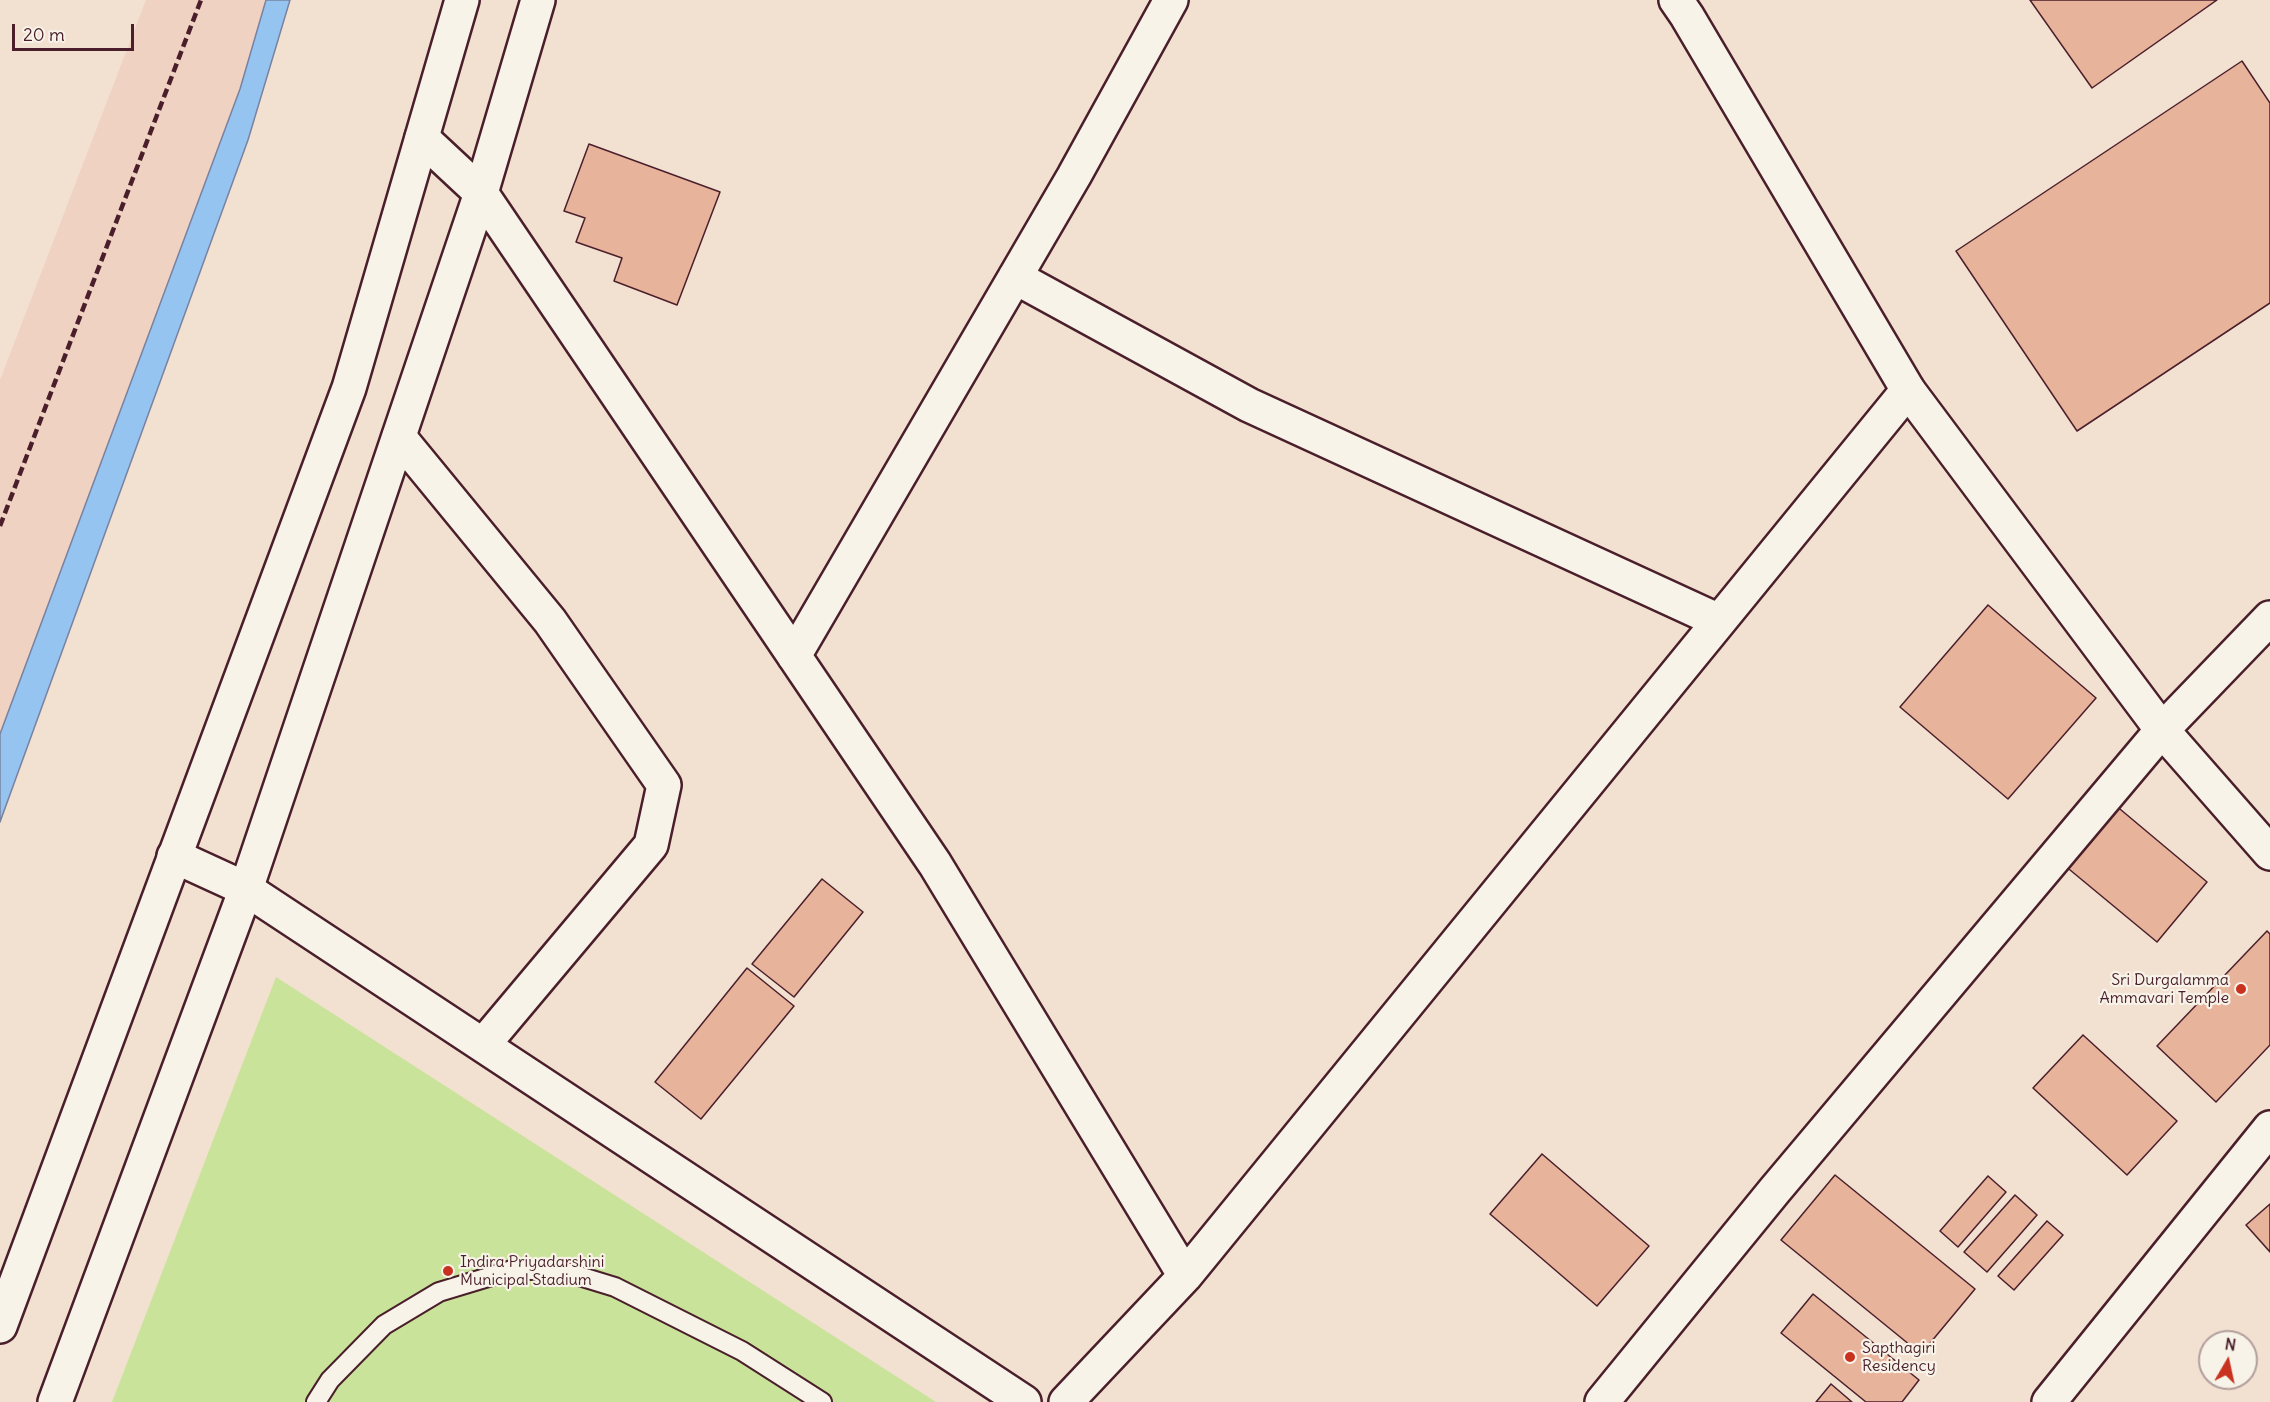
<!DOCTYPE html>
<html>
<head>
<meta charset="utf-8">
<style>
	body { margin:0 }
	#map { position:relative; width:2270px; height:1402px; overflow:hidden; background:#f2e0d1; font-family:Delius,sans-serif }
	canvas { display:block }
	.north { position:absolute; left:2198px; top:1330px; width:60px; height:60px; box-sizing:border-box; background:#f7f3e8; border:2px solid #b29e9c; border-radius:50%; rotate:9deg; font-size:16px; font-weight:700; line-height:24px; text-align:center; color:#4a1f2b }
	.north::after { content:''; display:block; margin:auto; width:21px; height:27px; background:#c8321e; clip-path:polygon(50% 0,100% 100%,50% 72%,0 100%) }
	.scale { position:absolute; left:12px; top:24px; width:122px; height:27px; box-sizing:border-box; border:3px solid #4a1f2b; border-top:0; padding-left:8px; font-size:18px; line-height:21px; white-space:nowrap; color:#4a1f2b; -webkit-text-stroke:4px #f7f3e8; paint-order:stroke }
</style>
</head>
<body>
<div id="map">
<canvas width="2270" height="1402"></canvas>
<div class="north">N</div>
<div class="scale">20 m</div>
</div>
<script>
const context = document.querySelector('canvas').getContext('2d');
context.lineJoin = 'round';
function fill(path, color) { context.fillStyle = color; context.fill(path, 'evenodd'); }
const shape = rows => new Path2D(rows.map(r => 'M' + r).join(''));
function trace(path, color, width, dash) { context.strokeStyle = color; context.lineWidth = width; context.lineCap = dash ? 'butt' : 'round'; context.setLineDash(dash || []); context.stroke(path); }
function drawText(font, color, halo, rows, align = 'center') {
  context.font = font + ' Delius,sans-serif'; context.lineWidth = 4.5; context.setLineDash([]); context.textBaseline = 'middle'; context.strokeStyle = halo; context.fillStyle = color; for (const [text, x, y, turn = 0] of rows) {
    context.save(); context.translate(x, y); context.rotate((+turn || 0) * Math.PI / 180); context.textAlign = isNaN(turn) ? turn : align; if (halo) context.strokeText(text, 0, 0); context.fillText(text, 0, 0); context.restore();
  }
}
fill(shape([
	[146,0,266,0,240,89,0,734,0,380]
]), '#efd2c1');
fill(shape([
	[276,977,936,1402,112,1402]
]), '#cae39a');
const water = shape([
	[266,0,290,0,248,140,0,822,0,734,240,89,266,0]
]);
fill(water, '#96c4f0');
trace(water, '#7882a1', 1.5);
const building = shape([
	[2030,0,2217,0,2092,88,2030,0],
	[2242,61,2270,103,2270,303,2077,431,1956,251,2242,61],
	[589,144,720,192,677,305,614,281,622,258,576,242,585,218,564,211,589,144],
	[1988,605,2096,698,2008,799,1900,707,1988,605],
	[2108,799,2207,882,2157,942,2058,860,2108,799],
	[822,879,863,912,794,997,752,964,822,879],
	[2267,931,2270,934,2270,1045,2216,1102,2157,1046,2267,931],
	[747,968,794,1006,701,1119,655,1082,747,968],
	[2083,1035,2177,1121,2127,1175,2033,1088,2083,1035],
	[1542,1154,1649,1246,1597,1306,1490,1214,1542,1154],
	[1835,1175,1975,1289,1921,1354,1781,1240,1835,1175],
	[1988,1176,2006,1192,1958,1247,1940,1231,1988,1176],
	[2015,1195,2037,1215,1987,1272,1964,1252,2015,1195],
	[2270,1204,2270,1252,2246,1225,2270,1204],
	[2047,1221,2063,1235,2014,1290,1998,1276,2047,1221],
	[1813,1294,1919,1380,1902,1402,1866,1402,1781,1333,1813,1294],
	[1831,1384,1852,1402,1816,1402,1831,1384]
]);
fill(building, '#e8b39b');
trace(building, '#4a1f2b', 1.5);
const service = shape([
	[316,1402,330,1380,384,1325,439,1292,515,1269,566,1272,615,1287,742,1351,822,1402]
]);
const minor = shape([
	[422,138,481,193,935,864,1185,1276],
	[1015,277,1249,405,1719,621],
	[399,437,550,621,664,785,651,845,483,1045],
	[794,656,1074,176,1171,0],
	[174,856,246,889,1024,1402],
	[1066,1402,1185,1276,1908,390],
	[1602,1402,1775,1190,2162,730,2270,618]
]);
const tertiary = shape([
	[1676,0,1687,16,1908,390,2162,730,2270,853],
	[0,1326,349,388,462,0],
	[55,1402,246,889,481,193,538,0]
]);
const secondary = shape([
	[2049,1402,2270,1128]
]);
trace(service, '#4a1f2b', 22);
trace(minor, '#4a1f2b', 38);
trace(tertiary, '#4a1f2b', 38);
trace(secondary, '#4a1f2b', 38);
trace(service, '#f7f3e8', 18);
trace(minor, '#f7f3e8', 33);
trace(tertiary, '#f7f3e8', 33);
trace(secondary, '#f7f3e8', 33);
trace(shape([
	[0,526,201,0]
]), '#4a1f2b', 4.5, [9, 4.5]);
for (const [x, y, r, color] of [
	[2241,989,6,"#c8321e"],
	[448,1271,6,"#c8321e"],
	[1850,1357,6,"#c8321e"]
]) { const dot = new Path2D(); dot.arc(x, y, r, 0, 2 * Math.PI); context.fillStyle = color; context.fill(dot); trace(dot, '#f7f3e8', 2); }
drawText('16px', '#4a1f2b', '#f7f3e8', [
	["Sri Durgalamma",2229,980,"right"],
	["Ammavari Temple",2229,998,"right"],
	["Indira Priyadarshini",460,1262],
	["Municipal Stadium",460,1280],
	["Sapthagiri",1862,1348],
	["Residency",1862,1366]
], 'left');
</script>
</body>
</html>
